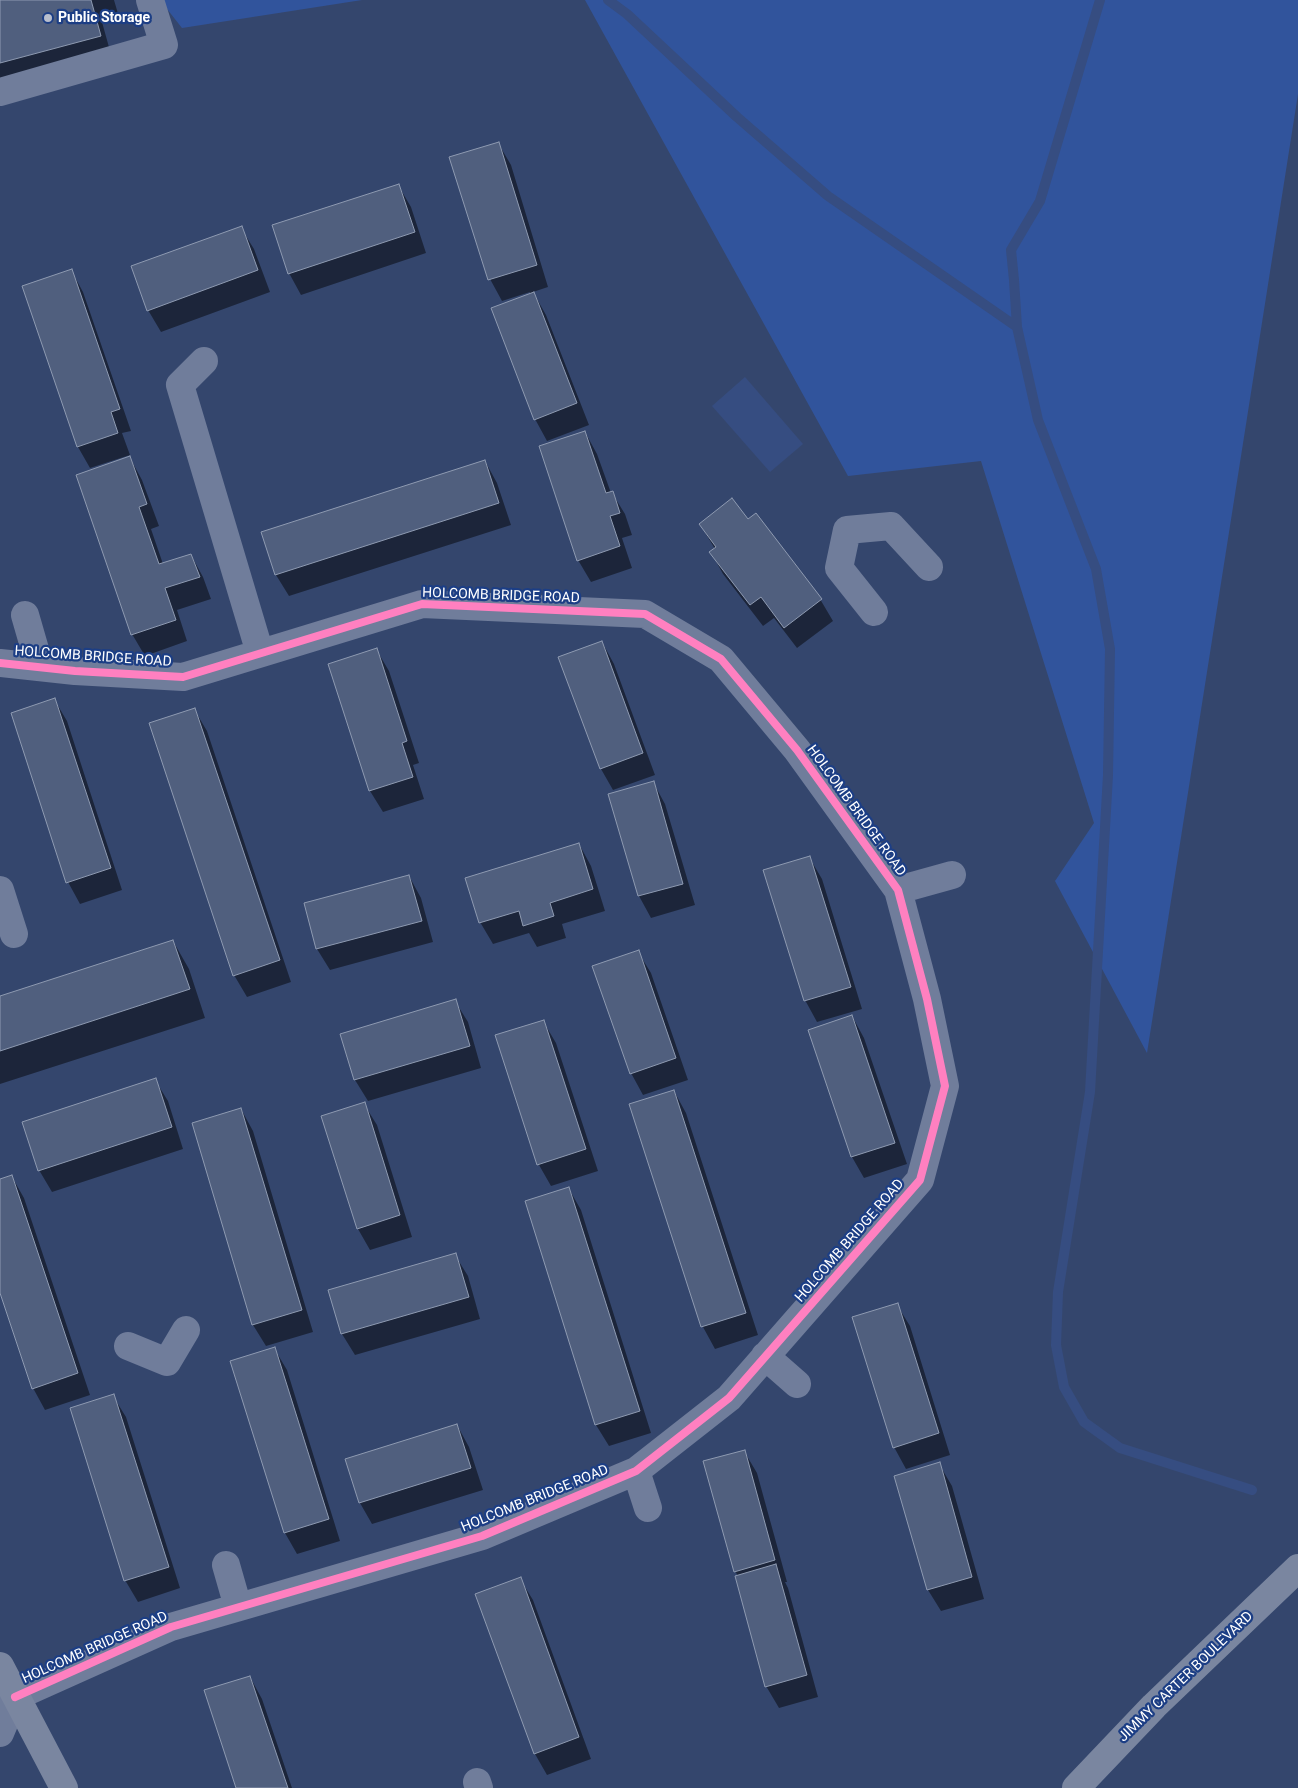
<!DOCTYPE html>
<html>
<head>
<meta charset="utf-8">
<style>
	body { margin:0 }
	canvas { display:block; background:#34466d }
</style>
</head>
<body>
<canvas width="1298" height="1788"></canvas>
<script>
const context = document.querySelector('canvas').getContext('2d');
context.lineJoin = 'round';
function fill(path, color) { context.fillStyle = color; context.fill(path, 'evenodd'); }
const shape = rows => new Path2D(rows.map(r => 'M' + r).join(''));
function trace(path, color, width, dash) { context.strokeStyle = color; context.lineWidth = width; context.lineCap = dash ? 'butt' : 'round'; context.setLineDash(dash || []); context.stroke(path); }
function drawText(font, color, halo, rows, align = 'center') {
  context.font = font + ' Roboto,sans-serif'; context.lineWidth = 4.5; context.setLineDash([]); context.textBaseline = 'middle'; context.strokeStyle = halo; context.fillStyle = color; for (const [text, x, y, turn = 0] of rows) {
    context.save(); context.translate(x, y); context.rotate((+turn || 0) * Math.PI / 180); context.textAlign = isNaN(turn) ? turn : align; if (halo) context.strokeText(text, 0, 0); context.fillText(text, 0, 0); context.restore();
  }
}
fill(shape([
	[160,0,362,0,182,28],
	[585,0,1298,0,1298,94,1147,1053,1055,881,1094,823,981,461,848,476]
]), '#31549c');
fill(shape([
	[745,377,803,444,770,472,712,406]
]), '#364d81');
fill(shape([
	[0,0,114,0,119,17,102,22,112,58,0,87],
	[498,143,511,165,548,287,533,292,546,315,589,425,547,441,535,419,530,292,502,301,490,279],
	[398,185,411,207,426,253,301,295,289,273],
	[241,228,254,249,270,292,161,332,148,310],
	[71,270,83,292,131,431,122,433,130,455,90,468,78,447],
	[585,432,597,454,611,493,612,493,625,514,632,535,622,538,632,568,591,582,578,560],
	[130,458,142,480,159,526,151,529,163,564,191,555,203,577,211,599,177,610,187,641,145,656,132,634],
	[485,461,497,483,511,525,289,596,276,575,262,532],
	[748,521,820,599,833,621,797,648,774,618,763,626,723,574,711,552,715,549,700,524],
	[602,642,614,664,655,775,613,790,601,769],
	[376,649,389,671,419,763,413,765,424,799,383,812,370,791,329,664],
	[54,699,67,721,122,890,80,904,68,882],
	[194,709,207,731,291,982,247,997,234,975],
	[653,782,665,804,695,905,651,918,639,896,609,795],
	[579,844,591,866,605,911,562,924,566,938,537,947,529,933,493,944,480,922],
	[809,857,822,879,862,1009,817,1022,805,1000],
	[409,876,421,898,433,942,330,970,317,949,305,904],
	[173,941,189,969,205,1018,0,1084,0,997],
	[638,952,651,973,688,1080,643,1095,631,1073],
	[455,1001,468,1022,481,1068,368,1101,355,1080,342,1035],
	[852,1016,864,1038,907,1164,864,1178,852,1157,810,1031],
	[543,1021,556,1043,598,1171,551,1186,539,1165,497,1036],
	[155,1080,168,1101,183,1149,52,1192,39,1170],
	[674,1091,686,1113,758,1335,715,1349,703,1327,630,1105],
	[364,1104,377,1125,412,1237,370,1250,358,1229,323,1117],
	[241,1109,253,1131,313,1332,266,1346,253,1325,193,1123],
	[12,1177,24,1198,90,1395,45,1410,33,1388,0,1289,0,1181],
	[569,1189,581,1210,651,1433,609,1446,596,1425,527,1202],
	[455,1255,468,1276,480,1319,355,1355,342,1334,330,1291],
	[897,1305,910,1326,950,1455,906,1469,894,1447],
	[274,1348,287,1370,340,1541,297,1554,285,1533],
	[113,1396,126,1417,180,1588,138,1602,125,1580],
	[457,1425,469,1447,483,1490,372,1524,360,1503],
	[744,1451,757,1473,787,1582,785,1582,788,1588,818,1697,779,1708,766,1686,738,1576,735,1571],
	[939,1464,952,1486,984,1599,941,1611,928,1590,896,1476],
	[520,1579,533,1600,591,1759,547,1775,535,1754,477,1595],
	[250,1677,262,1699,292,1788,238,1788]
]), '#0007');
trace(shape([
	[608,0,627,14,737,117,828,196,1017,327],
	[1100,0,1040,201,1011,250,1014,280,1017,327,1038,420,1096,569,1110,649,1108,775,1090,1092,1058,1292,1056,1345,1064,1387,1084,1422,1120,1448,1252,1490]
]), '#364d81', 10);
const building = shape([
	[0,0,91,0,101,36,0,63,0,0],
	[499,142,537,265,488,280,449,157,499,142],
	[399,184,415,232,288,274,272,225,399,184],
	[242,226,258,270,147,311,131,266,242,226],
	[72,269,120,409,111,412,118,433,77,447,22,286,72,269],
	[534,292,577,403,534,420,491,308,534,292],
	[585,431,606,493,613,491,620,513,610,516,620,546,577,561,539,446,585,431],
	[130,456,147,504,139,507,159,564,191,554,200,577,165,588,176,620,131,635,76,475,130,456],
	[485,460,499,503,275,575,261,532,485,460],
	[732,498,748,519,756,513,822,599,784,628,761,597,750,605,709,552,716,547,699,524,732,498],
	[602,641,643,753,600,769,558,657,602,641],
	[377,648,407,741,402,743,413,777,369,791,328,664,377,648],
	[55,698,111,868,66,883,11,713,55,698],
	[195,708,280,960,233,976,149,723,195,708],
	[654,781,683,884,638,896,608,794,654,781],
	[579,843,593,889,550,903,554,916,523,926,519,911,479,923,465,878,579,843],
	[810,856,851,987,804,1001,763,870,810,856],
	[409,875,422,921,316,949,304,903,409,875],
	[173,940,190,989,0,1051,0,996,173,940],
	[639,950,676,1058,630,1074,592,966,639,950],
	[456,999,470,1046,354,1080,340,1034,456,999],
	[852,1015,895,1143,851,1157,808,1030,852,1015],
	[544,1020,586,1149,537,1165,495,1035,544,1020],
	[156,1078,172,1127,38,1171,22,1122,156,1078],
	[674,1090,746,1313,701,1327,629,1104,674,1090],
	[365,1102,400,1215,357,1229,321,1116,365,1102],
	[241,1108,302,1310,252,1325,192,1123,241,1108],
	[12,1175,78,1373,32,1389,0,1293,0,1179,12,1175],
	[569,1187,640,1411,595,1425,525,1201,569,1187],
	[456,1253,469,1297,341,1334,328,1290,456,1253],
	[898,1303,939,1433,893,1448,852,1317,898,1303],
	[275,1347,329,1519,284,1533,230,1361,275,1347],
	[114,1394,169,1567,124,1581,70,1408,114,1394],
	[457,1424,471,1468,359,1503,345,1459,457,1424],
	[745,1450,775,1560,734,1572,703,1461,745,1450],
	[940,1462,972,1577,927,1590,894,1476,940,1462],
	[776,1564,807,1675,765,1687,735,1576,776,1564],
	[521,1577,579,1737,534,1754,475,1594,521,1577],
	[250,1676,288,1788,236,1788,204,1690,250,1676]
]);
fill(building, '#505f7e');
trace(building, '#8e9ab1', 1);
trace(shape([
	[0,92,164,45,150,0],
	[204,361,180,385,260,653],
	[874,612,839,568,847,530,891,526,929,567],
	[25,615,40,667],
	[0,663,75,671,183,677,422,604,645,614,721,659,797,750,898,890,927,999,945,1086,920,1180,729,1398,636,1471,482,1536,171,1627,15,1697],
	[0,890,14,934],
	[898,890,952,875],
	[128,1346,167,1362,186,1330],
	[765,1356,797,1384],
	[636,1471,648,1508],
	[226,1565,238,1607],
	[0,1733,15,1697],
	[477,1782,479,1788]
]), '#707d9b', 28);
trace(shape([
	[0,1666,64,1788],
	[1076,1788,1154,1706,1298,1568]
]), '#7a86a0', 28);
trace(shape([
	[0,663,75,671,183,677,422,604,645,614,721,659,797,750,898,890,927,999,945,1086,920,1180,729,1398,636,1471,482,1536,171,1627,15,1697]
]), '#ff80c0', 8);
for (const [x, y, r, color] of [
	[48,18,5,"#b8becc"]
]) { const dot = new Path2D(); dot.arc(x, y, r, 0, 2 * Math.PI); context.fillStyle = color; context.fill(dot); trace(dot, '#1c3e85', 2); }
drawText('bold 14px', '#fff', '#1c3e85', [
	["Public Storage",58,18]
], 'left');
drawText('14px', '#fff', '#1c3e85', [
	["HOLCOMB BRIDGE ROAD",501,596,2],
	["HOLCOMB BRIDGE ROAD",93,657,4],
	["HOLCOMB BRIDGE ROAD",856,811,54],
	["HOLCOMB BRIDGE ROAD",850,1241,-49],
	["HOLCOMB BRIDGE ROAD",535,1499,-22],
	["HOLCOMB BRIDGE ROAD",95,1648,-24],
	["JIMMY CARTER BOULEVARD",1186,1677,-44]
]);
</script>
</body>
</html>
